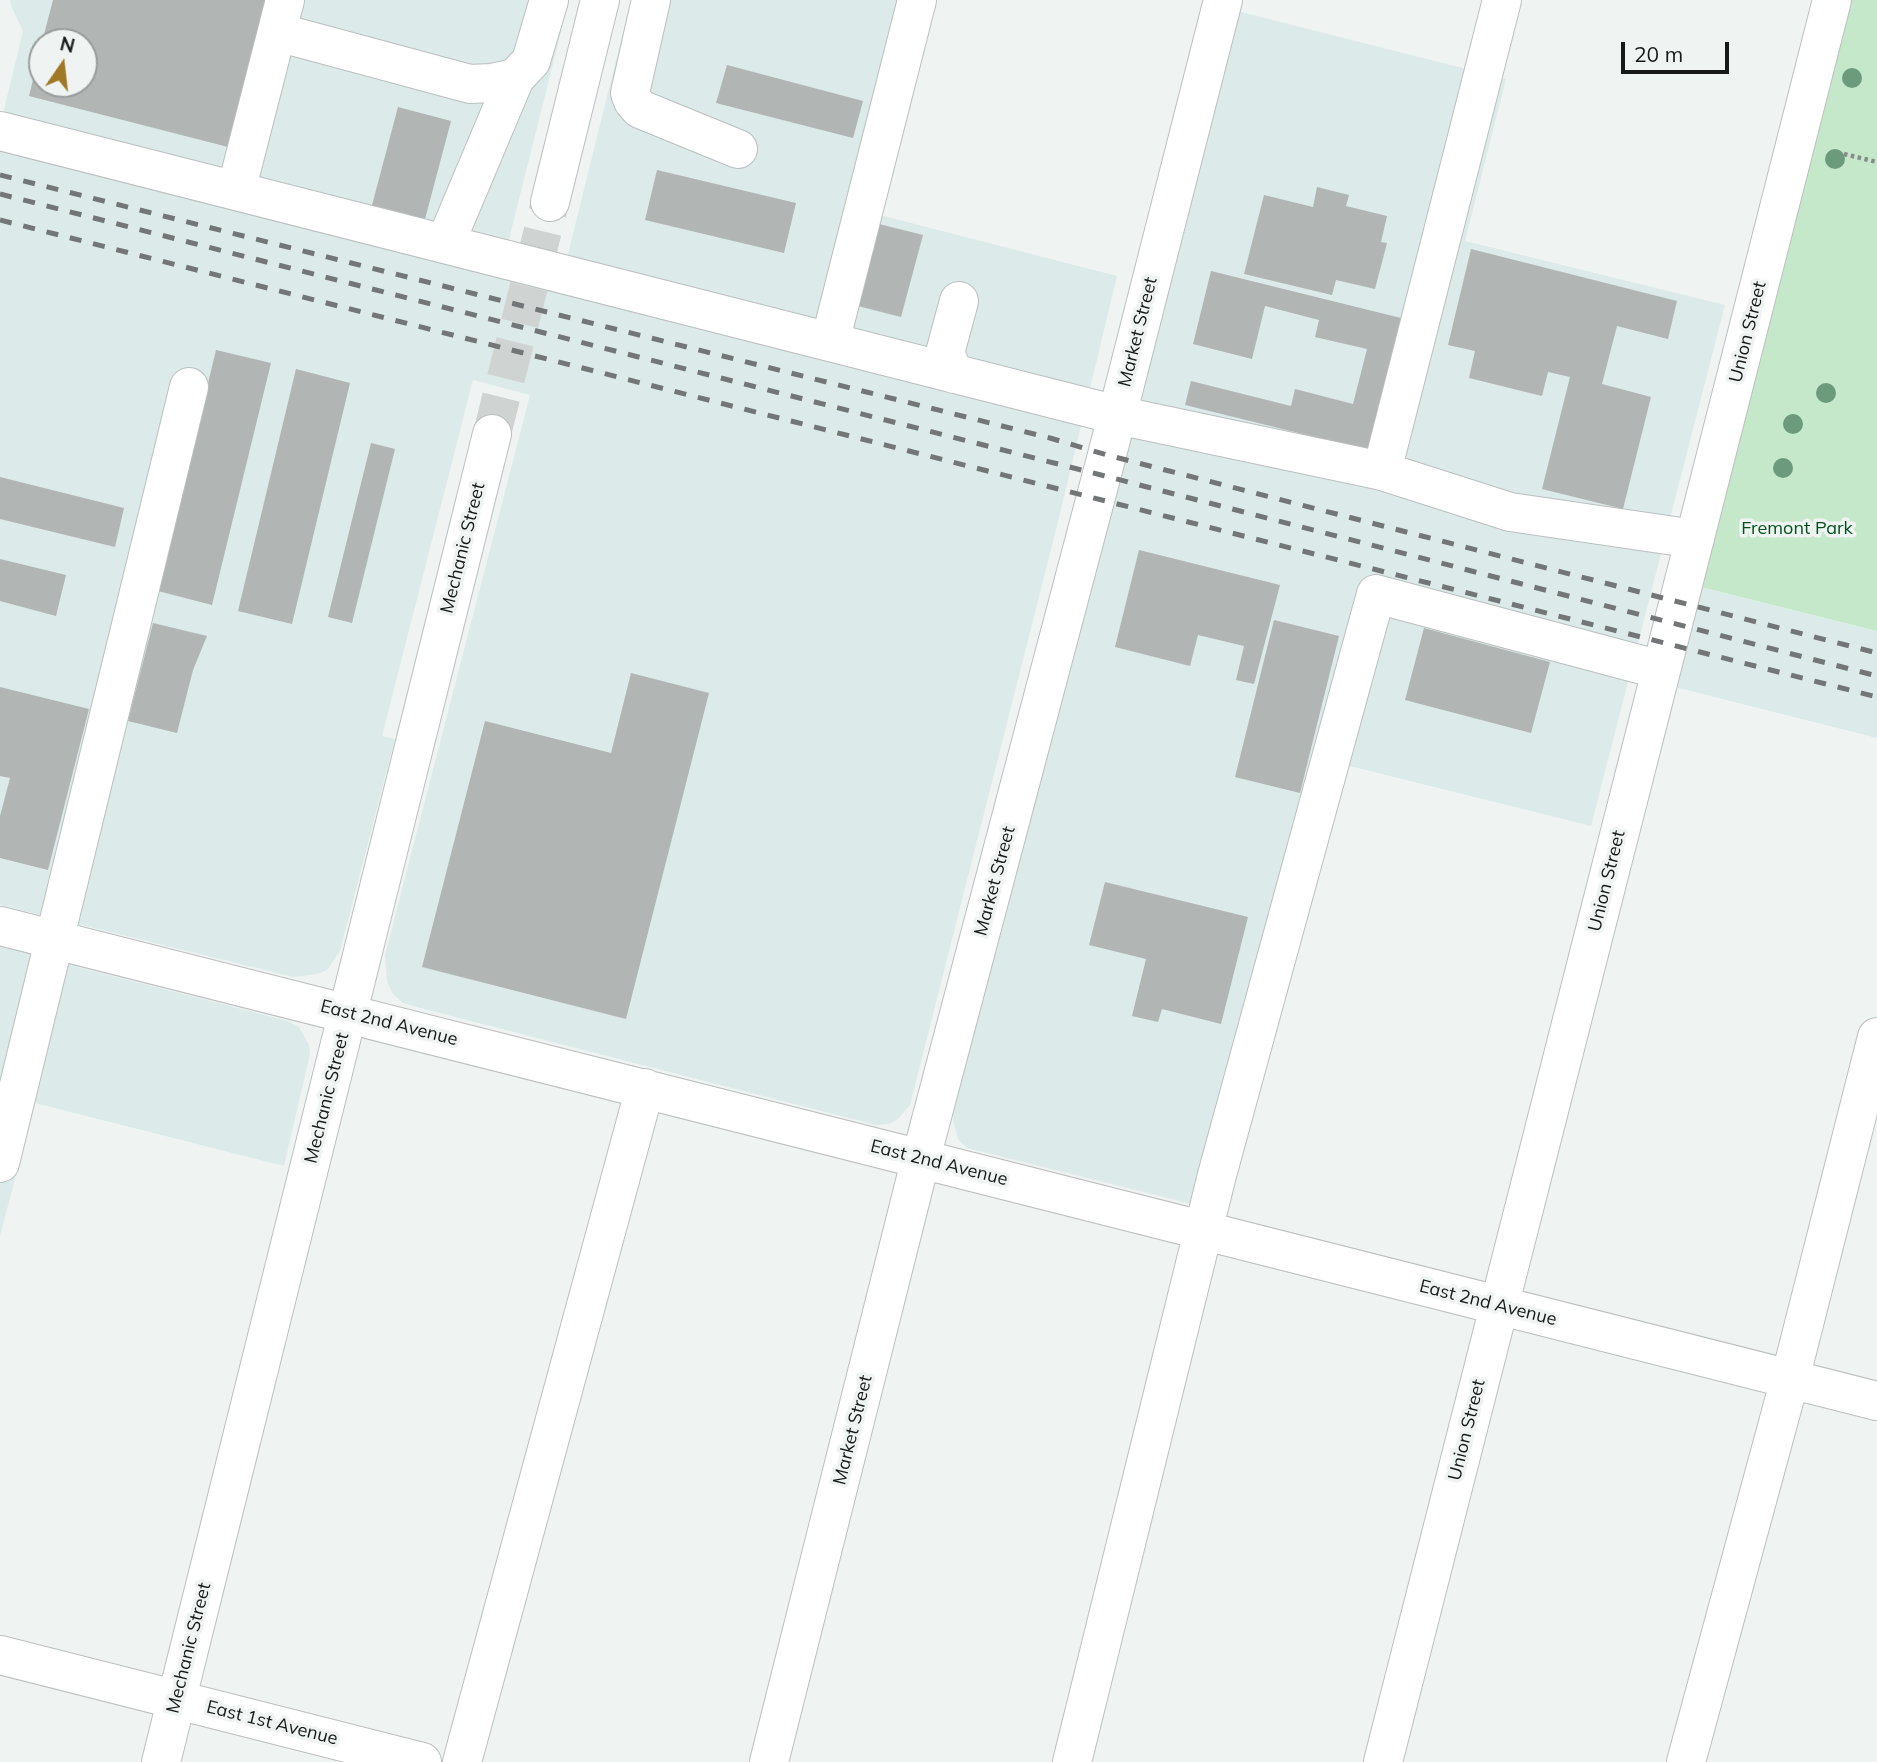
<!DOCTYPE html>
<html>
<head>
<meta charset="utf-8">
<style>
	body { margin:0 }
	#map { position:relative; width:1877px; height:1762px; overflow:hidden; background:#eff4f3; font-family:Mulish,sans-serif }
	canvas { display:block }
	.north { position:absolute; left:28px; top:28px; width:70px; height:70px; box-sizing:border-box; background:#eff4f3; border:2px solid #999c9c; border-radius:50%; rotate:14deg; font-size:19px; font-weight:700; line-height:28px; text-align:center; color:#171919 }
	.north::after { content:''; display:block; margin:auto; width:24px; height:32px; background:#a07926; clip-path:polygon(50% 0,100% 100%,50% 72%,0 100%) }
	.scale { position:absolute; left:1621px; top:42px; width:108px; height:32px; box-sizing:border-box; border:4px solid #171919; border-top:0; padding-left:9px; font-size:21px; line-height:24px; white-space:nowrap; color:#171919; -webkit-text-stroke:5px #eff4f3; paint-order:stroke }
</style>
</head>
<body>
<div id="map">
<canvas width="1877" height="1762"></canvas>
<div class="north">N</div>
<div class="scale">20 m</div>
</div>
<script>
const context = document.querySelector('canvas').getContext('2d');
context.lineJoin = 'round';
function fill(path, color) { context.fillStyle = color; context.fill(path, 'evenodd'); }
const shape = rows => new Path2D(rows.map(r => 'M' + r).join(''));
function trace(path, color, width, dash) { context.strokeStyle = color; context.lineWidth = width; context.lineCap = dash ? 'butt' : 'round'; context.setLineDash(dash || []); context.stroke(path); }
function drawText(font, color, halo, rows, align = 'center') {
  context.font = font + ' Mulish,sans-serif'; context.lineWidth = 7; context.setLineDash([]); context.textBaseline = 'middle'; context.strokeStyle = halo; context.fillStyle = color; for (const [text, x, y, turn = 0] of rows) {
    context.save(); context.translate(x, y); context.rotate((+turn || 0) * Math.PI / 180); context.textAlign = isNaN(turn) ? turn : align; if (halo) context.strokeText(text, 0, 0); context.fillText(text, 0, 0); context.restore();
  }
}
fill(shape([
	[10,0,569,0,503,263,562,278,631,0,921,0,868,212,1117,276,1057,526,910,1105,898,1119,889,1124,876,1125,420,1008,403,1003,393,994,387,982,385,955,530,395,473,380,382,736,395,739,340,951,327,970,318,974,293,977,0,905,0,126,23,31,11,6],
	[42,42,84,42,84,84,42,84],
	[1237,11,1506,79,1465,241,1725,305,1591,826,1338,763,1224,1212,967,1148,958,1139,953,1120,953,1107],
	[1701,587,1877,631,1877,738,1675,687],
	[0,947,288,1021,299,1027,309,1045,310,1054,284,1166,35,1103,0,1236]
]), '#dceae9');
fill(shape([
	[1850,0,1877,0,1877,631,1701,587]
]), '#c6e8ca');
fill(shape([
	[53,0,274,0,236,149,29,96,41,47,42,84,84,84,84,42,42,42],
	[727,65,863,101,853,138,716,103],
	[398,107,451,121,424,223,371,209],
	[657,170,796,203,784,253,645,220],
	[1317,187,1349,195,1346,206,1387,216,1381,242,1387,243,1375,289,1336,280,1332,295,1244,274,1264,195,1313,207],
	[875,223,923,235,901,317,854,305],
	[1471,249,1677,301,1668,339,1617,326,1602,384,1651,397,1623,509,1542,489,1570,377,1548,372,1542,396,1469,378,1475,351,1448,345],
	[1211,271,1413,321,1380,453,1185,405,1191,381,1291,406,1295,389,1353,404,1367,349,1315,337,1319,320,1265,306,1252,359,1193,344],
	[216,350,271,363,212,605,158,591],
	[296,369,350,383,292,624,238,611],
	[371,443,395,449,352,623,328,617],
	[0,477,124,508,115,547,0,519],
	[1139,550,1280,585,1254,684,1236,680,1244,646,1198,635,1190,666,1115,647],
	[0,559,66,575,56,616,0,601],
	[1274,620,1339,636,1300,793,1235,777],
	[153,623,207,636,193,670,177,733,128,721],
	[1424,628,1550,662,1531,733,1405,700],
	[631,673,709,693,626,1019,422,967,485,721,611,753],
	[0,687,89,709,48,870,0,858,0,816,10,778,0,776],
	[1105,882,1248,917,1221,1024,1162,1009,1158,1022,1132,1016,1146,959,1089,945]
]), '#b1b5b3');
trace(shape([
	[492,434,550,202]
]), '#cfd3d2', 38, [38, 19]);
const minor = shape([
	[651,0,630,93,633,101,640,109,738,149],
	[277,32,470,84,491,83,515,78,531,61,549,0],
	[0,131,1117,415,1382,471,1510,512,1695,539],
	[236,191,285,0],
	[550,202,600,0],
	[445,244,515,78],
	[830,342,917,0],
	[954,374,945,353,959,301],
	[1382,471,1502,0],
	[0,926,1877,1401],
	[0,1163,189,387],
	[0,1655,422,1762],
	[161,1762,492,434],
	[462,1762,645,1088],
	[769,1762,921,1158,1107,455,1223,0],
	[1072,1762,1217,1175,1376,594,1661,670],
	[1383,1762,1832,0],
	[1686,1762,1790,1379,1877,1037]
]);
trace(minor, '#bbbfbf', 40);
trace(shape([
	[1844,154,1877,162]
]), '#878b8a', 4.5, [3.5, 3.5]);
trace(minor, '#fff', 38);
trace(shape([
	[0,175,1050,438,1107,455,1877,653],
	[0,194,1101,475,1877,676],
	[0,220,1877,697]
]), '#737676', 5, [12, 12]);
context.fillStyle = '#6c9a7c';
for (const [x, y] of [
	[1852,78],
	[1835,159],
	[1826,393],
	[1793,424],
	[1783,468]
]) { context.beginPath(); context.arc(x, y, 10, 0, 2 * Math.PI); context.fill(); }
drawText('18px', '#171919', '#eff4f3', [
	["Market Street",1138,332,-76],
	["Union Street",1748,332,-76],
	["Mechanic Street",463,548,-76],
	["Market Street",995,881,-75],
	["Union Street",1607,881,-76],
	["East 2nd Avenue",389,1023,14],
	["Mechanic Street",327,1098,-76],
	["East 2nd Avenue",939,1163,14],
	["East 2nd Avenue",1488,1303,14],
	["Market Street",853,1430,-76],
	["Union Street",1467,1430,-76],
	["Mechanic Street",189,1648,-76],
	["East 1st Avenue",272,1723,14]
]);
drawText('18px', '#00511b', '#eff4f3', [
	["Fremont Park",1797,529]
]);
</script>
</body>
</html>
